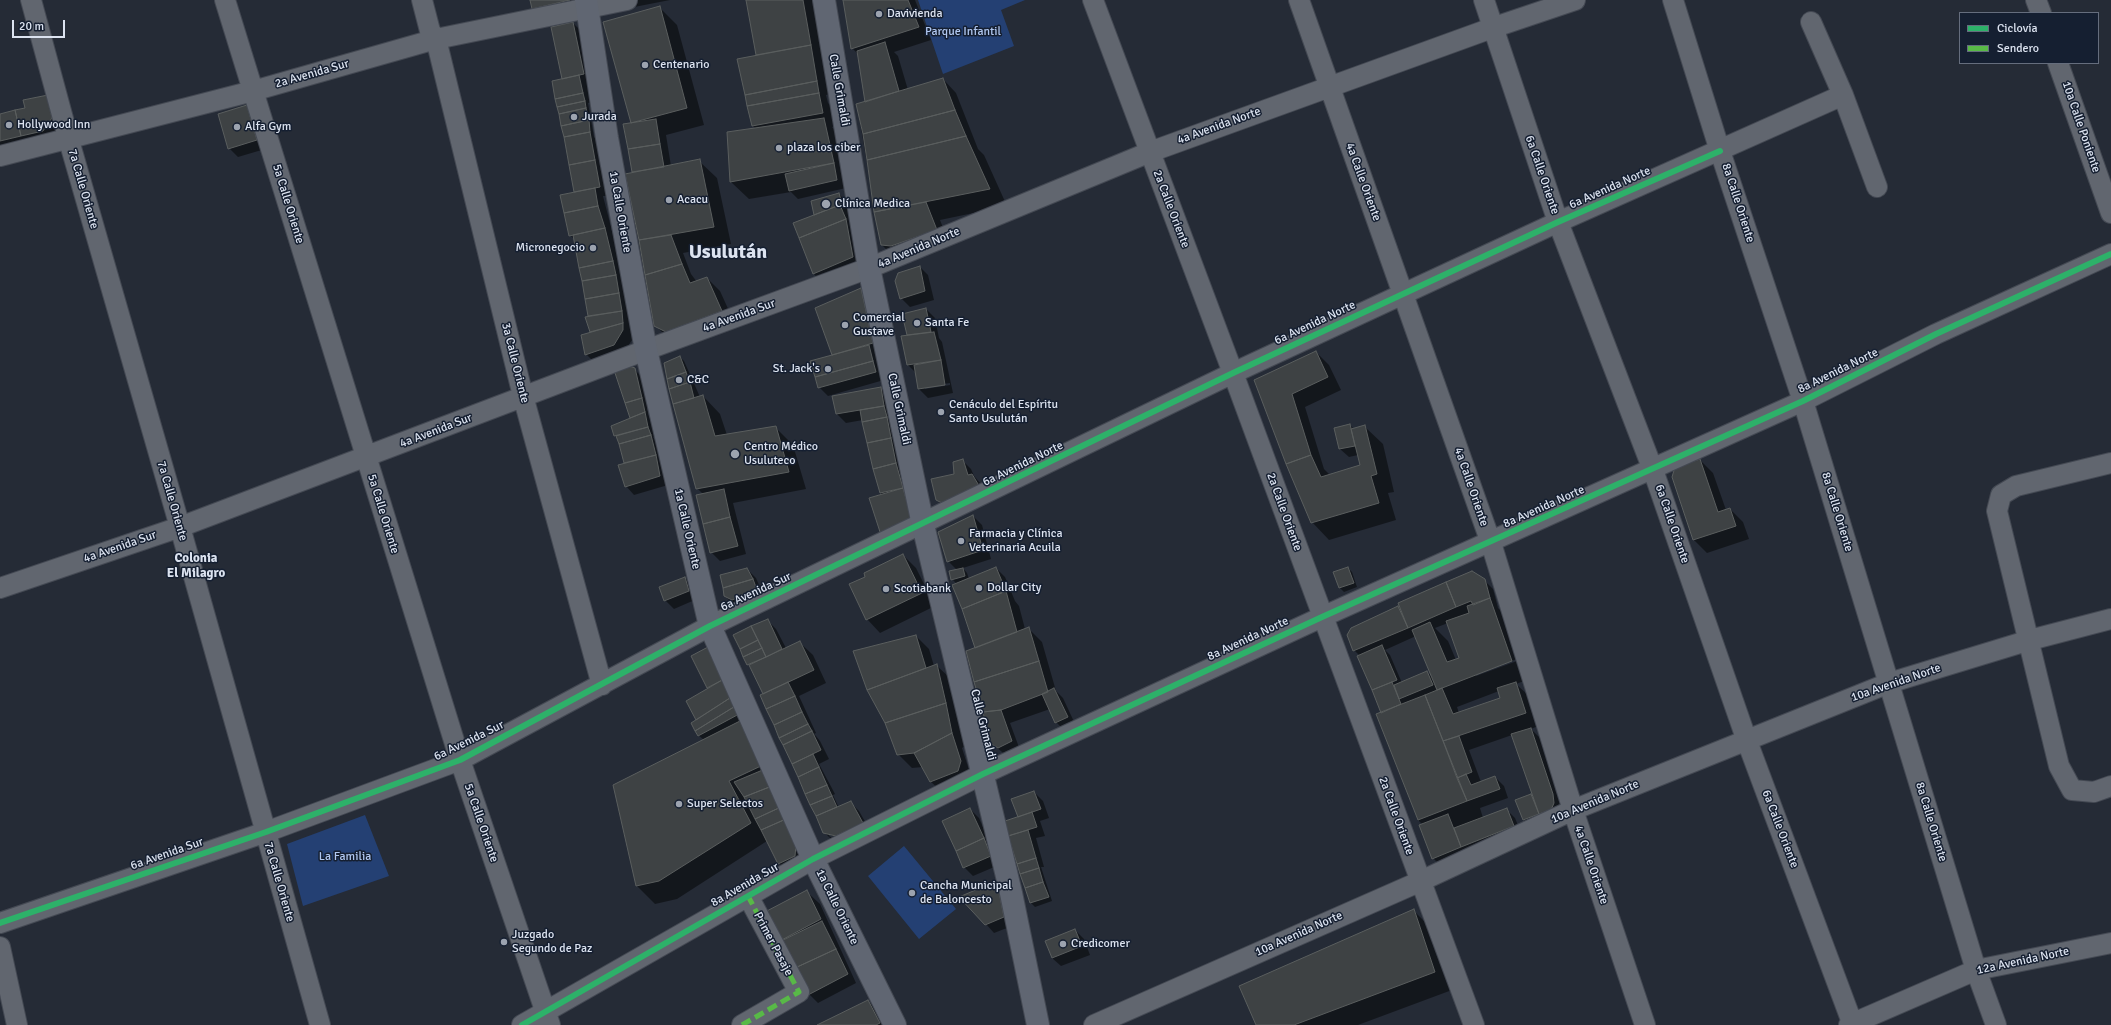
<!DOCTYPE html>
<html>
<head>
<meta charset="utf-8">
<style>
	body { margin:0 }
	#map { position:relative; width:2111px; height:1025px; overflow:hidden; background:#252b36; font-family:Signika,sans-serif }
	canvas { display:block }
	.legend { position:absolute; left:1959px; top:12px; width:140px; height:52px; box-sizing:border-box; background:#151f31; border:1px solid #656d7d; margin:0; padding:5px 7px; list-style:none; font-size:12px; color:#dce3f0 }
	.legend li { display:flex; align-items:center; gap:8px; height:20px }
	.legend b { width:20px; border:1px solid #656d7d }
	.scale { position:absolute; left:12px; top:20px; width:53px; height:18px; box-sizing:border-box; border:2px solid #dce3f0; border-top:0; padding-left:5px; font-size:12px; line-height:14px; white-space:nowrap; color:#dce3f0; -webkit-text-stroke:3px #151f31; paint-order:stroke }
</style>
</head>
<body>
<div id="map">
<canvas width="2111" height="1025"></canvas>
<ul class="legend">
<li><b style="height:5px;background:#2db169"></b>Ciclovía</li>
<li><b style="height:5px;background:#58b947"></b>Sendero</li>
</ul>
<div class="scale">20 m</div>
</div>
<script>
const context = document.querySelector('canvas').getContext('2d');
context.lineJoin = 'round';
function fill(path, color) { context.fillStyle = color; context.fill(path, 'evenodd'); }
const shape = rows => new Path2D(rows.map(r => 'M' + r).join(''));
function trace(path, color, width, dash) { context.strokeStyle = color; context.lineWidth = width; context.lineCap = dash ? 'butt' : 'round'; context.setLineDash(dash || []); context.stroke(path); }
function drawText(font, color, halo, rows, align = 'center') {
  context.font = font + ' Signika,sans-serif'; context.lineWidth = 3; context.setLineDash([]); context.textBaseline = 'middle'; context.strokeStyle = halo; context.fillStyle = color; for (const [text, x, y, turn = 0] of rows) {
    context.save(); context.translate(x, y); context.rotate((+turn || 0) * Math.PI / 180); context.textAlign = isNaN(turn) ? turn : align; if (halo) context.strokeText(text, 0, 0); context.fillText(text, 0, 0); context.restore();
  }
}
fill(shape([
	[918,0,1025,0,1001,10,1014,46,943,74],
	[365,815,389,876,303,906,287,844],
	[904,846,956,909,919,939,868,876]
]), '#244073');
fill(shape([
	[531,0,585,0,546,21,533,8],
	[608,0,670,0,619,10],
	[747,0,813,0,830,94,826,95,828,103,832,107,836,126,832,127,842,137,846,188,798,199,791,192,749,199,731,182,756,129,753,126,748,106,758,56],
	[844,0,915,0,931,40,894,52,898,56,908,90,943,79,956,93,978,149,984,155,1007,206,940,220,949,243,895,258,881,244,857,105,866,102,859,55,852,48],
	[659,7,677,25,704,125,666,135,671,166,699,161,717,178,731,244,683,253,691,274,697,282,707,278,720,291,735,324,669,339,655,325,626,174,634,173,631,122],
	[573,23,582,32,592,83,588,84,592,102,588,103,594,137,599,142,609,196,603,196,622,270,631,320,632,340,623,354,595,363,586,354,592,333,587,317,589,316,575,240,570,235,575,193,564,137,563,80],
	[47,96,61,127,52,139,0,157,0,115,26,109],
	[247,106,255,115,265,149,238,157,229,148],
	[839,194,848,203,849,214,865,270,827,287,814,274,815,216],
	[920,267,928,275,934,300,910,307,901,298],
	[861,289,874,302,884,380,828,396,819,387],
	[926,309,935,318,939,338,942,342,953,393,928,398,919,389,916,373,908,365,903,337,908,336,903,315],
	[950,383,950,385,925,389,925,387],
	[1316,352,1329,365,1341,390,1305,407,1324,469,1330,475,1361,466,1358,455,1349,457,1340,449,1350,425,1354,429,1365,427,1383,444,1394,492,1388,493,1396,520,1329,540,1312,522,1255,381],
	[680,357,684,361,700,397,703,396,720,414,727,435,775,427,793,445,806,489,733,503,746,554,720,561,711,552,704,495,697,488],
	[634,369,643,378,650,407,647,408,649,417,654,422,656,436,653,437,659,445,668,485,634,495,626,486,626,464,618,439,615,436,631,419,616,371],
	[881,388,890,396,920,528,870,499,881,494,863,420,846,423,837,414,833,397],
	[962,460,971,469,974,476,981,484,989,498,946,509,937,500,955,475],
	[1700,460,1713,473,1726,510,1730,509,1743,522,1749,539,1707,553,1693,539],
	[973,516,982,525,991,559,963,568,967,573,969,579,996,568,1005,577,1015,601,1019,606,1025,629,1028,628,1042,642,1056,691,1063,698,1076,726,1065,731,1056,722,1050,709,1010,723,1020,750,1007,756,991,743,976,649,957,584,952,579,957,570,948,561],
	[903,555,916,568,935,606,880,633,867,619,866,577],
	[1348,568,1352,572,1357,587,1344,592,1340,588,1334,573],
	[747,569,756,578,765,599,734,605,725,596],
	[685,578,694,587,697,599,674,609,665,600],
	[1484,580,1493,589,1498,608,1507,617,1529,679,1516,684,1529,696,1538,726,1531,729,1544,742,1566,809,1533,828,1524,820,1516,801,1531,795,1535,799,1512,735,1469,750,1481,782,1495,777,1504,786,1508,798,1480,808,1483,818,1506,809,1515,818,1522,835,1442,867,1433,858,1423,825,1418,820,1377,715,1382,713,1360,656,1354,650,1352,629,1400,606],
	[1448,623,1460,658,1456,660,1448,641,1435,628],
	[1416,636,1433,678,1427,672,1402,683,1390,655,1385,650],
	[1517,659,1517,661,1476,676,1476,674],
	[1499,691,1501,698,1459,713,1457,707],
	[767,620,776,629,786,648,799,642,813,655,826,683,799,696,816,733,814,734,816,736,820,741,829,759,819,764,835,794,833,795,839,808,851,803,859,811,871,832,846,845,833,841,824,832,761,696,764,694,734,636],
	[752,631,755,631,769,661,767,661],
	[829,834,835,837,834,839,829,836],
	[916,636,929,649,934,666,936,665,950,678,965,746,962,748,969,770,940,790,931,782,923,767,912,768,898,754,886,723,868,690,855,652],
	[708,648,805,854,788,872,779,863,767,841,677,899,655,904,637,886,614,785,704,740,698,735,697,721,709,690,692,657],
	[1034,792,1043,801,1049,818,1040,821,1045,836,1036,838,1044,867,1041,867,1052,901,1035,907,1031,903,1006,822,1019,818],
	[970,809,979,818,999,865,973,876,964,867],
	[997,882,1012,926,994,933,986,924],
	[806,891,820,904,856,983,818,1003,809,994,777,943],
	[1413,910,1431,928,1452,990,1358,1025,1257,1025],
	[1075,930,1084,939,1090,955,1061,966,1052,958],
	[868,1001,881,1014,887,1025,819,1025]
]), '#0007');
const building = shape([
	[530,0,570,0,532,9,530,0],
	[746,0,803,0,811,45,756,55,746,0],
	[843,0,908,0,919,27,851,49,843,0],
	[660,6,687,108,631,123,603,22,660,6],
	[573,22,584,74,562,79,551,27,573,22],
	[885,42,899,91,865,102,857,51,885,42],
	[811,45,817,81,745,95,737,59,811,45],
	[579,75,583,93,555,99,552,81,579,75],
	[943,78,955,110,863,134,856,104,943,78],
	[817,81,819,93,747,106,745,95,817,81],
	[583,93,585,101,557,107,555,99,583,93],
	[819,93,823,113,752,126,747,106,819,93],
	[48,95,52,118,43,131,21,136,15,110,25,108,23,100,48,95],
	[585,101,586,108,559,114,557,107,585,101],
	[247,105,257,140,228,149,218,114,247,105],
	[586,108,589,120,561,126,559,114,586,108],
	[15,110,21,136,0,141,0,114,15,110],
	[955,110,966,136,867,160,863,134,955,110],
	[824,118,834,163,730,182,727,132,824,118],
	[656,119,660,144,628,149,623,124,656,119],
	[589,120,590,132,564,137,561,126,589,120],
	[590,132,595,160,569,165,564,137,590,132],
	[966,136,990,189,874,212,867,160,966,136],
	[660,144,664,167,632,172,628,149,660,144],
	[700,159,714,227,639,240,625,174,700,159],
	[595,160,600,187,574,192,569,165,595,160],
	[834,163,837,180,789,191,785,174,834,163],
	[595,188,598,206,564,213,560,195,595,188],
	[839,193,842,204,814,215,811,201,839,193],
	[926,202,937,230,891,246,881,245,874,212,926,202],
	[840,205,846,219,799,238,793,223,840,205],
	[598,206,605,228,569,236,564,213,598,206],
	[846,219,853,257,813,274,799,238,846,219],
	[605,228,613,261,579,268,573,235,605,228],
	[671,235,682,264,645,275,639,240,671,235],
	[613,261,616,275,582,281,579,268,613,261],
	[682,264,690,283,707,277,722,311,666,332,654,326,645,275,682,264],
	[920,266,925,291,900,299,895,281,898,273,920,266],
	[616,275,619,293,585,299,582,281,616,275],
	[861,288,873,343,832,355,815,308,861,288],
	[619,293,622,311,588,316,585,299,619,293],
	[926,308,931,332,907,335,902,314,926,308],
	[622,311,623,323,590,332,585,317,622,311],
	[623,323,623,330,614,345,585,355,581,335,623,323],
	[934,332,941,360,907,365,901,336,934,332],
	[869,345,873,361,815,377,810,361,869,345],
	[1316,351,1328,377,1292,394,1311,455,1286,464,1254,380,1316,351],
	[680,356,686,372,667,379,664,363,680,356],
	[941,360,945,385,918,389,914,365,941,360],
	[873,361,876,372,818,388,815,377,873,361],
	[629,366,635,368,642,398,625,403,614,370,629,366],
	[686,372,690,382,669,389,667,379,686,372],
	[690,382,694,398,673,404,669,389,690,382],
	[881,387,884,406,836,414,832,396,881,387],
	[703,395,715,436,776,426,789,472,696,489,673,404,703,395],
	[642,398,645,412,630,418,625,403,642,398],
	[884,406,887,417,862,422,860,410,884,406],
	[645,412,648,427,614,436,611,426,645,412],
	[887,417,891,438,867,443,862,422,887,417],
	[1350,424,1355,446,1339,449,1334,428,1350,424],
	[1365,425,1377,474,1371,476,1379,503,1311,523,1286,464,1311,455,1321,477,1360,465,1351,429,1365,425],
	[648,427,651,435,619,444,616,436,648,427],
	[651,435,656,455,624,463,619,444,651,435],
	[891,438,896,463,873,469,867,443,891,438],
	[656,455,660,476,625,487,618,465,656,455],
	[963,459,968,475,972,474,981,489,946,505,936,500,931,479,954,474,953,462,963,459],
	[1700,459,1718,512,1730,508,1736,526,1693,540,1672,477,1675,467,1700,459],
	[896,463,903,488,880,493,873,469,896,463],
	[903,488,912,519,881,535,869,498,903,488],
	[724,489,730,517,703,524,696,495,724,489],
	[973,515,983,550,947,562,938,532,973,515],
	[730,517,738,546,710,553,703,524,730,517],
	[903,554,922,593,866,620,849,584,865,577,864,573,903,554],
	[996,567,1006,591,962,609,952,585,996,567],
	[1348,567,1354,583,1339,588,1333,572,1348,567],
	[747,568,753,579,723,588,720,575,747,568],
	[963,568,965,576,951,580,949,571,963,568],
	[1472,571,1485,579,1490,598,1473,605,1471,601,1456,607,1446,582,1472,571],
	[685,577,689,591,664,601,659,587,685,577],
	[753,579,757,590,732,600,724,596,723,588,753,579],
	[1446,582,1456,607,1408,628,1398,603,1446,582],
	[1006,591,1017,632,975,648,962,609,1006,591],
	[1490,598,1512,661,1437,690,1412,630,1430,622,1447,662,1459,658,1446,621,1469,613,1467,606,1490,598],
	[1398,606,1408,628,1353,651,1347,635,1351,628,1398,606],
	[768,619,782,649,766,657,751,626,768,619],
	[751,626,758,640,740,649,733,635,751,626],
	[1029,627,1039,661,974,682,966,651,1029,627],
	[916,635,926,668,867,690,853,651,916,635],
	[758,640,762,648,743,657,740,649,758,640],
	[800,641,814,670,763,694,749,665,800,641],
	[1382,645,1397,680,1372,690,1357,656,1382,645],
	[708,647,724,679,707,688,691,656,708,647],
	[762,648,766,657,747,665,743,657,762,648],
	[1039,661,1048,692,1001,710,983,712,974,682,1039,661],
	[937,664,946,703,885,723,867,690,937,664],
	[1427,671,1433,685,1399,699,1394,685,1427,671],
	[724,679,733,696,696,720,686,701,724,679],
	[788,682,795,696,766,709,760,695,788,682],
	[1392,682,1401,704,1381,713,1372,690,1392,682],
	[1516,682,1526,713,1443,741,1425,695,1442,688,1453,714,1500,698,1497,688,1516,682],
	[1054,688,1068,717,1055,723,1042,694,1054,688],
	[1425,695,1467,801,1418,820,1376,714,1425,695],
	[733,696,737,705,695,731,691,723,733,696],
	[795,696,802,712,774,725,766,709,795,696],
	[946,703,952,733,914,753,897,755,885,723,946,703],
	[737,705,741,713,698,736,695,731,737,705],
	[1001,710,1012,741,998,748,990,743,983,712,1001,710],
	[802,712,808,724,779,738,774,725,802,712],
	[742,720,763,765,729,781,751,823,659,881,636,886,613,785,742,720],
	[808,724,812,731,783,745,779,738,808,724],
	[1531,728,1553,794,1554,803,1551,810,1539,814,1511,734,1531,728],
	[812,731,821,750,792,764,783,745,812,731],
	[952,733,961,761,958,771,930,782,914,753,952,733],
	[1459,736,1472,772,1457,778,1443,741,1459,736],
	[813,754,819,767,798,777,792,764,813,754],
	[819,767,827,785,805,794,798,777,819,767],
	[765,769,772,786,744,797,734,782,765,769],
	[1466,774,1471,785,1495,776,1500,789,1467,801,1457,778,1466,774],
	[827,785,832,796,810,805,805,794,827,785],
	[772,786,781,807,755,819,744,797,772,786],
	[1034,791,1041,809,1018,817,1011,799,1034,791],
	[1531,794,1539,814,1523,820,1515,800,1531,794],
	[832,796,837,807,816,816,810,805,832,796],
	[851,801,863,823,836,836,823,833,816,816,851,801],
	[781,807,786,819,761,830,755,819,781,807],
	[970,808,984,838,956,851,942,821,970,808],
	[1507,808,1514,826,1461,847,1454,828,1507,808],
	[1032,812,1037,827,1008,836,1005,821,1032,812],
	[1448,814,1461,847,1432,859,1419,825,1448,814],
	[786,819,796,845,795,856,778,864,761,830,786,819],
	[1028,830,1036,858,1017,864,1008,836,1028,830],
	[984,838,991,856,963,868,956,851,984,838],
	[1036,858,1039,868,1020,874,1017,864,1036,858],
	[1039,868,1043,882,1025,888,1020,874,1039,868],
	[997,881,1004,917,985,925,959,897,997,881],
	[1043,882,1049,897,1030,903,1025,888,1043,882],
	[807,890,821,919,776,943,763,913,807,890],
	[1414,909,1435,972,1294,1025,1256,1025,1239,986,1414,909],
	[822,921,836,949,795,968,781,941,822,921],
	[1075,929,1082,946,1052,958,1045,941,1075,929],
	[836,949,848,974,808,995,795,968,836,949],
	[868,1000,880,1023,876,1025,817,1025,868,1000]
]);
fill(building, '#3e4244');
trace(building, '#5a5e5e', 1);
const minor = shape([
	[31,0,68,137,180,527,320,1025],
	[225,0,460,760,550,1025],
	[422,0,430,31,436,39,523,396,602,685],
	[1093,0,1233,373,1474,1025],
	[1299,0,1491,543,1573,810,1645,1025],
	[1484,0,1558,222,1653,470,1747,741,1853,1025],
	[1673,0,1720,151,1803,401,1976,970,1996,1025],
	[2036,0,2041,13],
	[1811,22,1843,95,1877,187],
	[2058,63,2111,213],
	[0,156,253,91,436,39,627,0],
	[2111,463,2016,486,2001,495,1997,511,2059,766,2072,790,2094,792,2111,786],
	[0,588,180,527,646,350,869,268,1150,152,1492,28,1575,0],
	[0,923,266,832,460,760,710,626,1233,373,1558,222,1843,95],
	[0,947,17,1025],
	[522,1025,813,859,983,774,1322,617,1803,401,1936,334,2111,254],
	[742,1025,799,992,748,896],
	[1094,1025,1421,881,1573,810,1889,683,2030,640,2111,619],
	[1849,1025,1976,970,2111,943]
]);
const major = shape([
	[586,0,607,138,646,350,710,626,813,859,895,1025],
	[824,0,869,268,923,525,1011,893,1038,1025]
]);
trace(minor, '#444953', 22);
trace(major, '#444953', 24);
trace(minor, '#61666f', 20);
trace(major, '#606672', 22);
trace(shape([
	[742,1025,799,992,748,896]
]), '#58b947', 5, [10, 5]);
trace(shape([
	[0,923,266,832,460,760,710,626,1233,373,1558,222,1720,151],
	[522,1025,813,859,983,774,1322,617,1803,401,1936,334,2111,254]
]), '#2db169', 6);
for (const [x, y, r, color] of [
	[879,14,4,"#9ca3af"],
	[645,65,4,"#9ca3af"],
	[574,117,4,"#9ca3af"],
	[9,125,4,"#9ca3af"],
	[237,127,4,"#9ca3af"],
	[779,148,4,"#9ca3af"],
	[669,200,4,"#9ca3af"],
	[826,204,5,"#9ca3af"],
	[593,248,4,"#9ca3af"],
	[917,323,4,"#9ca3af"],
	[845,325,4,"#9ca3af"],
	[828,369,4,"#9ca3af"],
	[679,380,4,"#9ca3af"],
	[941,412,4,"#9ca3af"],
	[735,454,5,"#9ca3af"],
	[961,541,4,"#9ca3af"],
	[979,588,4,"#9ca3af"],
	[886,589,4,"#9ca3af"],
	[679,804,4,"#9ca3af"],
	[912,893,4,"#9ca3af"],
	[504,942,4,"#9ca3af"],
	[1063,944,4,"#9ca3af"]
]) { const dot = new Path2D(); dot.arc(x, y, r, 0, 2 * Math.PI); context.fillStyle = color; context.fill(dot); trace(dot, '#151f31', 1.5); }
drawText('12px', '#dce3f0', '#151f31', [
	["Davivienda",887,14],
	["Centenario",653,65],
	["Jurada",582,117],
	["Hollywood Inn",17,125],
	["Alfa Gym",245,127],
	["plaza los ciber",787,148],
	["Acacu",677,200],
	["Clínica Medica",835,204],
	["Micronegocio",585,248,"right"],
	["Comercial",853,318],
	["Gustave",853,332],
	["Santa Fe",925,323],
	["St. Jack's",820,369,"right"],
	["C&C",687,380],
	["Cenáculo del Espíritu",949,405],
	["Santo Usulután",949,419],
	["Centro Médico",744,447],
	["Usuluteco",744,461],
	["Farmacia y Clínica",969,534],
	["Veterinaria Acuila",969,548],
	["Dollar City",987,588],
	["Scotiabank",894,589],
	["Super Selectos",687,804],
	["Cancha Municipal",920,886],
	["de Baloncesto",920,900],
	["Juzgado",512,935],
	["Segundo de Paz",512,949],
	["Credicomer",1071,944]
], 'left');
drawText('12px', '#b1c8f1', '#151f31', [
	["Parque Infantil",963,32],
	["La Familia",345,857]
]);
drawText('12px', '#dce3f0', '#151f31', [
	["2a Avenida Sur",312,74,-16],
	["Calle Grimaldi",839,90,80],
	["4a Avenida Norte",1219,126,-20],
	["10a Calle Poniente",2081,127,71],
	["6a Calle Oriente",1542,175,71],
	["4a Calle Oriente",1363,182,70],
	["6a Avenida Norte",1610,188,-24],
	["7a Calle Oriente",83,189,74],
	["8a Calle Oriente",1738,203,72],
	["5a Calle Oriente",288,204,73],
	["2a Calle Oriente",1171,209,69],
	["1a Calle Oriente",620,212,80],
	["4a Avenida Norte",919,248,-23],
	["4a Avenida Sur",739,316,-20],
	["6a Avenida Norte",1315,323,-25],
	["3a Calle Oriente",515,363,76],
	["8a Avenida Norte",1838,371,-26],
	["Calle Grimaldi",899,409,78],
	["4a Avenida Sur",436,431,-21],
	["6a Avenida Norte",1023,464,-26],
	["4a Calle Oriente",1471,487,71],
	["7a Calle Oriente",172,501,74],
	["8a Avenida Norte",1544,507,-24],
	["2a Calle Oriente",1284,512,70],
	["8a Calle Oriente",1837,512,73],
	["5a Calle Oriente",383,514,73],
	["6a Calle Oriente",1672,524,71],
	["1a Calle Oriente",687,529,77],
	["4a Avenida Sur",120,547,-19],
	["6a Avenida Sur",756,592,-25],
	["8a Avenida Norte",1248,639,-25],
	["10a Avenida Norte",1896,683,-19],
	["Calle Grimaldi",983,725,76],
	["6a Avenida Sur",469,741,-26],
	["10a Avenida Norte",1595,802,-23],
	["2a Calle Oriente",1396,816,70],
	["8a Calle Oriente",1931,822,73],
	["5a Calle Oriente",481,823,71],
	["6a Calle Oriente",1780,829,69],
	["6a Avenida Sur",167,854,-19],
	["4a Calle Oriente",1591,865,71],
	["7a Calle Oriente",279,882,74],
	["8a Avenida Sur",745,885,-30],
	["1a Calle Oriente",837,907,64],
	["10a Avenida Norte",1299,934,-24],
	["Primer Pasaje",773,944,62],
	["12a Avenida Norte",2023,961,-12]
]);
drawText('bold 13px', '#dce3f0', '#151f31', [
	["Colonia",196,559],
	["El Milagro",196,574]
]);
drawText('bold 20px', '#dce3f0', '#151f31', [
	["Usulután",728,253]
]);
</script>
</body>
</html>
